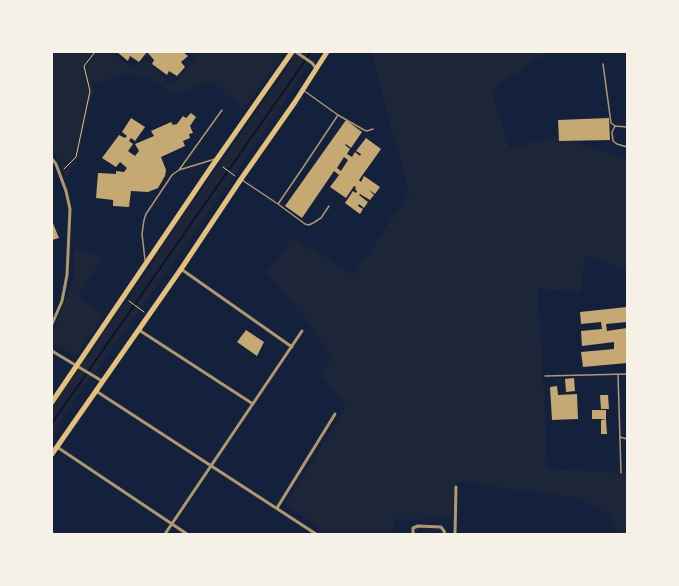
<!DOCTYPE html>
<html>
<head>
<meta charset="utf-8">
<style>
	body { margin:0 }
	#map { position:relative; width:679px; height:586px; overflow:hidden; background:#14213d; font-family:Signika,sans-serif }
	canvas { display:block }
	.frame { position:absolute; inset:0; border:53px solid #f6f1e7; pointer-events:none }
</style>
</head>
<body>
<div id="map">
<canvas width="679" height="586"></canvas>
<div class="frame"></div>
</div>
<script>
const context = document.querySelector('canvas').getContext('2d');
context.lineJoin = 'round';
function fill(path, color) { context.fillStyle = color; context.fill(path, 'evenodd'); }
const shape = rows => new Path2D(rows.map(r => 'M' + r).join(''));
function trace(path, color, width, dash) { context.strokeStyle = color; context.lineWidth = width; context.lineCap = dash ? 'butt' : 'round'; context.setLineDash(dash || []); context.stroke(path); }
fill(shape([
	[52,52,111,52,132,68,145,60,173,86,199,52,286,52,243,110,212,81,175,94,146,77,126,74,95,83,78,154,75,163,67,178,52,148],
	[299,52,319,52,312,56,308,65,276,115,198,227,98,369,88,380,52,436,52,406,111,322,132,295,175,228],
	[371,52,548,52,491,90,510,149,555,136,627,159,627,271,585,255,581,292,538,289,548,469,605,472,627,475,627,534,617,534,609,515,578,498,457,481,452,518,393,520,393,534,327,534,286,504,346,406,320,374,332,358,313,328,267,272,293,238,354,275,409,193],
	[74,250,105,256,78,296,104,314,77,356,52,343,52,333,74,278]
]), '#1d2539');
trace(shape([
	[52,423,311,52]
]), '#0b132b', 2);
fill(shape([
	[117,52,147,52,139,62,130,56,128,61],
	[149,52,183,52,188,56,181,62,185,67,177,76,169,71,167,75,152,64,154,60,148,53],
	[191,113,196,117,190,126,193,133,189,134,190,138,183,141,185,146,161,157,166,170,165,176,158,188,148,192,131,191,129,207,113,206,113,200,96,198,98,173,116,174,116,171,124,172,127,168,120,162,116,167,102,158,119,135,125,138,127,136,122,132,131,118,145,127,135,141,131,138,129,141,133,144,128,151,135,156,139,151,135,144,154,136,151,131,171,122,173,125,177,124,183,116,186,118],
	[609,118,610,140,559,141,558,120],
	[346,120,362,132,351,148,346,144,345,145,350,149,347,154,352,157,355,152,360,156,361,154,356,151,366,138,381,149,359,180,361,182,364,176,380,187,375,194,369,190,374,195,370,200,360,194,359,195,368,202,364,208,359,204,358,206,363,209,360,214,345,203,353,191,356,193,357,191,355,189,356,187,354,186,346,198,330,187,339,175,334,171,302,218,285,206],
	[344,157,348,160,341,171,337,168],
	[52,221,59,238,52,240],
	[627,307,627,322,606,324,607,331,627,328,627,363,583,367,581,352,614,349,614,342,582,346,581,331,602,329,601,322,581,324,580,312],
	[246,330,264,342,257,356,237,342],
	[574,378,575,391,566,392,565,379],
	[557,386,558,395,577,394,578,419,552,420,550,387],
	[600,395,608,395,609,409,601,409],
	[592,410,606,410,606,419,592,419],
	[606,419,607,434,601,434,601,420]
]), '#c6a872');
trace(shape([
	[223,167,235,176],
	[64,169,76,157,90,91,84,66,95,52],
	[129,301,144,312]
]), '#e5c07b', 1);
trace(shape([
	[603,64,611,123,615,126,627,127],
	[338,115,364,130,367,131,373,129],
	[615,126,612,132,613,141,617,144,627,147],
	[179,170,215,159],
	[242,180,278,204,304,166,338,115,303,90],
	[278,204,305,224,309,225,313,223,321,218,329,206],
	[145,260,142,234,144,220,146,214,172,175,179,170,222,110],
	[618,374,621,473],
	[545,376,627,374],
	[620,437,627,439]
]), '#b1986c', 1.5);
trace(shape([
	[296,52,312,63,316,68],
	[52,159,56,164,66,191,70,209,67,275,62,301,52,324],
	[181,269,292,347],
	[139,330,253,404],
	[52,351,102,381],
	[96,391,316,534],
	[57,447,187,534],
	[277,508,335,414],
	[52,533,53,534],
	[165,534,302,331],
	[413,534,413,528,418,526,441,527,444,531,445,534],
	[455,534,456,487]
]), '#b1986c', 3);
trace(shape([
	[52,402,210,169,292,52],
	[52,454,181,269,241,179,295,102,327,52]
]), '#e5c07b', 5);
</script>
</body>
</html>
